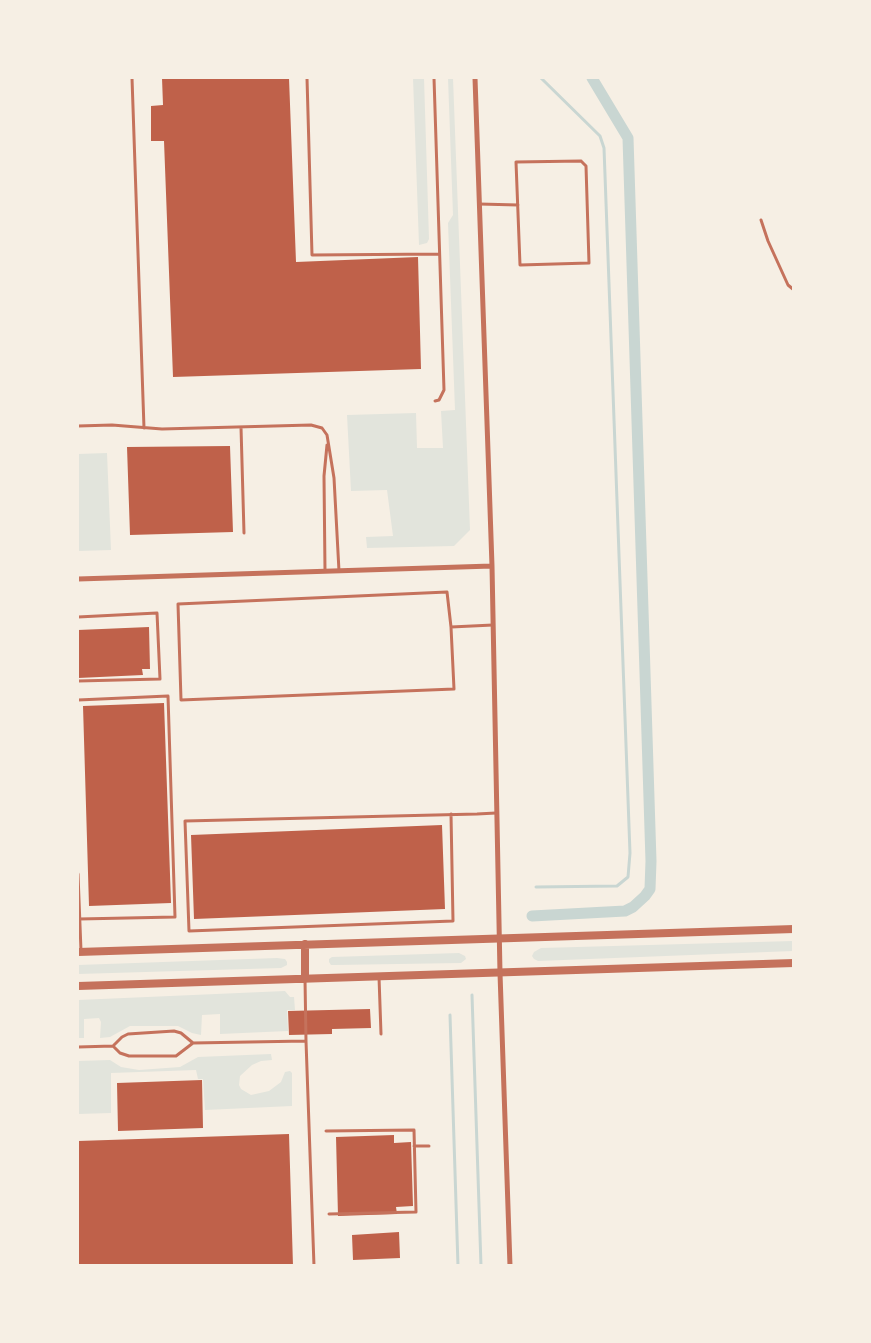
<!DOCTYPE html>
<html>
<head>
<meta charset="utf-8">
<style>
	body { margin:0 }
	#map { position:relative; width:871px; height:1343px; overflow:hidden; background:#f6efe4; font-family:Arial,sans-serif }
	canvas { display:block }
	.frame { position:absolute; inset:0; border:79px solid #f6efe4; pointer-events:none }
</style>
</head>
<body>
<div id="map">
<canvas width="871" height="1343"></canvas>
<div class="frame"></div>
</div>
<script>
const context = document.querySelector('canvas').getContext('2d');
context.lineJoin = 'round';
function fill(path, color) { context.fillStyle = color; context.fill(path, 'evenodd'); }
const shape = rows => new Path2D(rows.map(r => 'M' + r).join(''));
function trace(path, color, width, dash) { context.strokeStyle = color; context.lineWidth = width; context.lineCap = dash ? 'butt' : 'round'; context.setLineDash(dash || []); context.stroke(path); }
fill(shape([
	[413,78,424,78,429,239,427,243,419,245],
	[448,78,453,78,470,530,454,546,367,548,366,537,393,536,387,490,351,491,347,415,416,413,417,448,443,448,441,411,455,410,448,223,453,215],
	[107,453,111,550,78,551,78,454],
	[793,941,793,951,538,961,534,959,532,956,534,952,541,948],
	[459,953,465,956,466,959,461,963,335,965,331,965,329,962,329,959,332,957],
	[277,958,285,959,287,962,287,965,281,968,78,974,78,965],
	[285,991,290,997,294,997,295,1010,287,1010,288,1031,220,1034,220,1014,202,1015,201,1035,192,1033,178,1026,130,1026,110,1037,100,1038,101,1022,99,1018,84,1019,84,1038,78,1038,78,1000],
	[271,1054,272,1060,261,1061,252,1065,240,1076,239,1085,241,1089,251,1095,269,1091,281,1082,285,1072,290,1071,292,1073,292,1106,205,1110,203,1079,198,1079,196,1070,111,1073,111,1113,78,1114,78,1061,110,1060,121,1067,139,1070,180,1067,198,1057]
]), '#e2e4dc');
trace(shape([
	[536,887,617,886,628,877,630,853,604,148,600,136,541,78],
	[472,995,481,1266],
	[450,1015,458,1266]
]), '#c9d6d2', 3);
trace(shape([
	[532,916,625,911,633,907,645,896,650,889,651,861,628,138,592,78]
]), '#c9d6d2', 11);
fill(shape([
	[162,78,289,78,296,262,418,257,421,369,173,377,164,141,151,141,151,106,163,105],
	[230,446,233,532,130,535,127,447],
	[149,627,150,669,142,669,143,675,78,678,78,630],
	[164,703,171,903,89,906,83,706],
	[442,825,445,909,194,919,191,835],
	[370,1009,371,1028,332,1029,332,1034,289,1035,288,1011],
	[202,1080,203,1128,118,1131,117,1083],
	[289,1134,293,1266,78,1266,78,1141],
	[394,1135,394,1143,411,1142,413,1206,396,1207,397,1214,338,1216,336,1137],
	[399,1232,400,1258,353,1260,352,1235]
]), '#bf614a');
trace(shape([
	[132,78,144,428],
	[307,78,312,255,439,254],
	[434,78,444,390,439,400,435,401],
	[581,161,586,166,589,263,520,265,516,162,581,161],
	[479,204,518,205],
	[761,220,768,241,788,285,794,290],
	[78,426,112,425,162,429,311,425,322,428,327,435,334,478,339,571],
	[241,427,244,533],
	[325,571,324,476,327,445],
	[78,617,157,613,160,679,78,681],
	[451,627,447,592,178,604,181,700,454,689,451,627,493,625],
	[78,700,168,696,175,917,79,919],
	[451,814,453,921,189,931,185,821,477,814,496,813],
	[78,874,81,951],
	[379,977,381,1034],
	[305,979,306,1041],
	[113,1046,120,1053,129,1056,176,1056,193,1043],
	[78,1047,113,1046,122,1037,128,1034,174,1031,181,1033,193,1043,306,1041,314,1266],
	[326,1131,414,1130,416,1212,329,1214],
	[414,1146,429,1146]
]), '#c5725c', 3);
trace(shape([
	[475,78,492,566,500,973,510,1266],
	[78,579,492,566]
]), '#c5725c', 5);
trace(shape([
	[78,952,794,929],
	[305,979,305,944],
	[78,986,794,963]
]), '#c5725c', 8);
</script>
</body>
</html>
